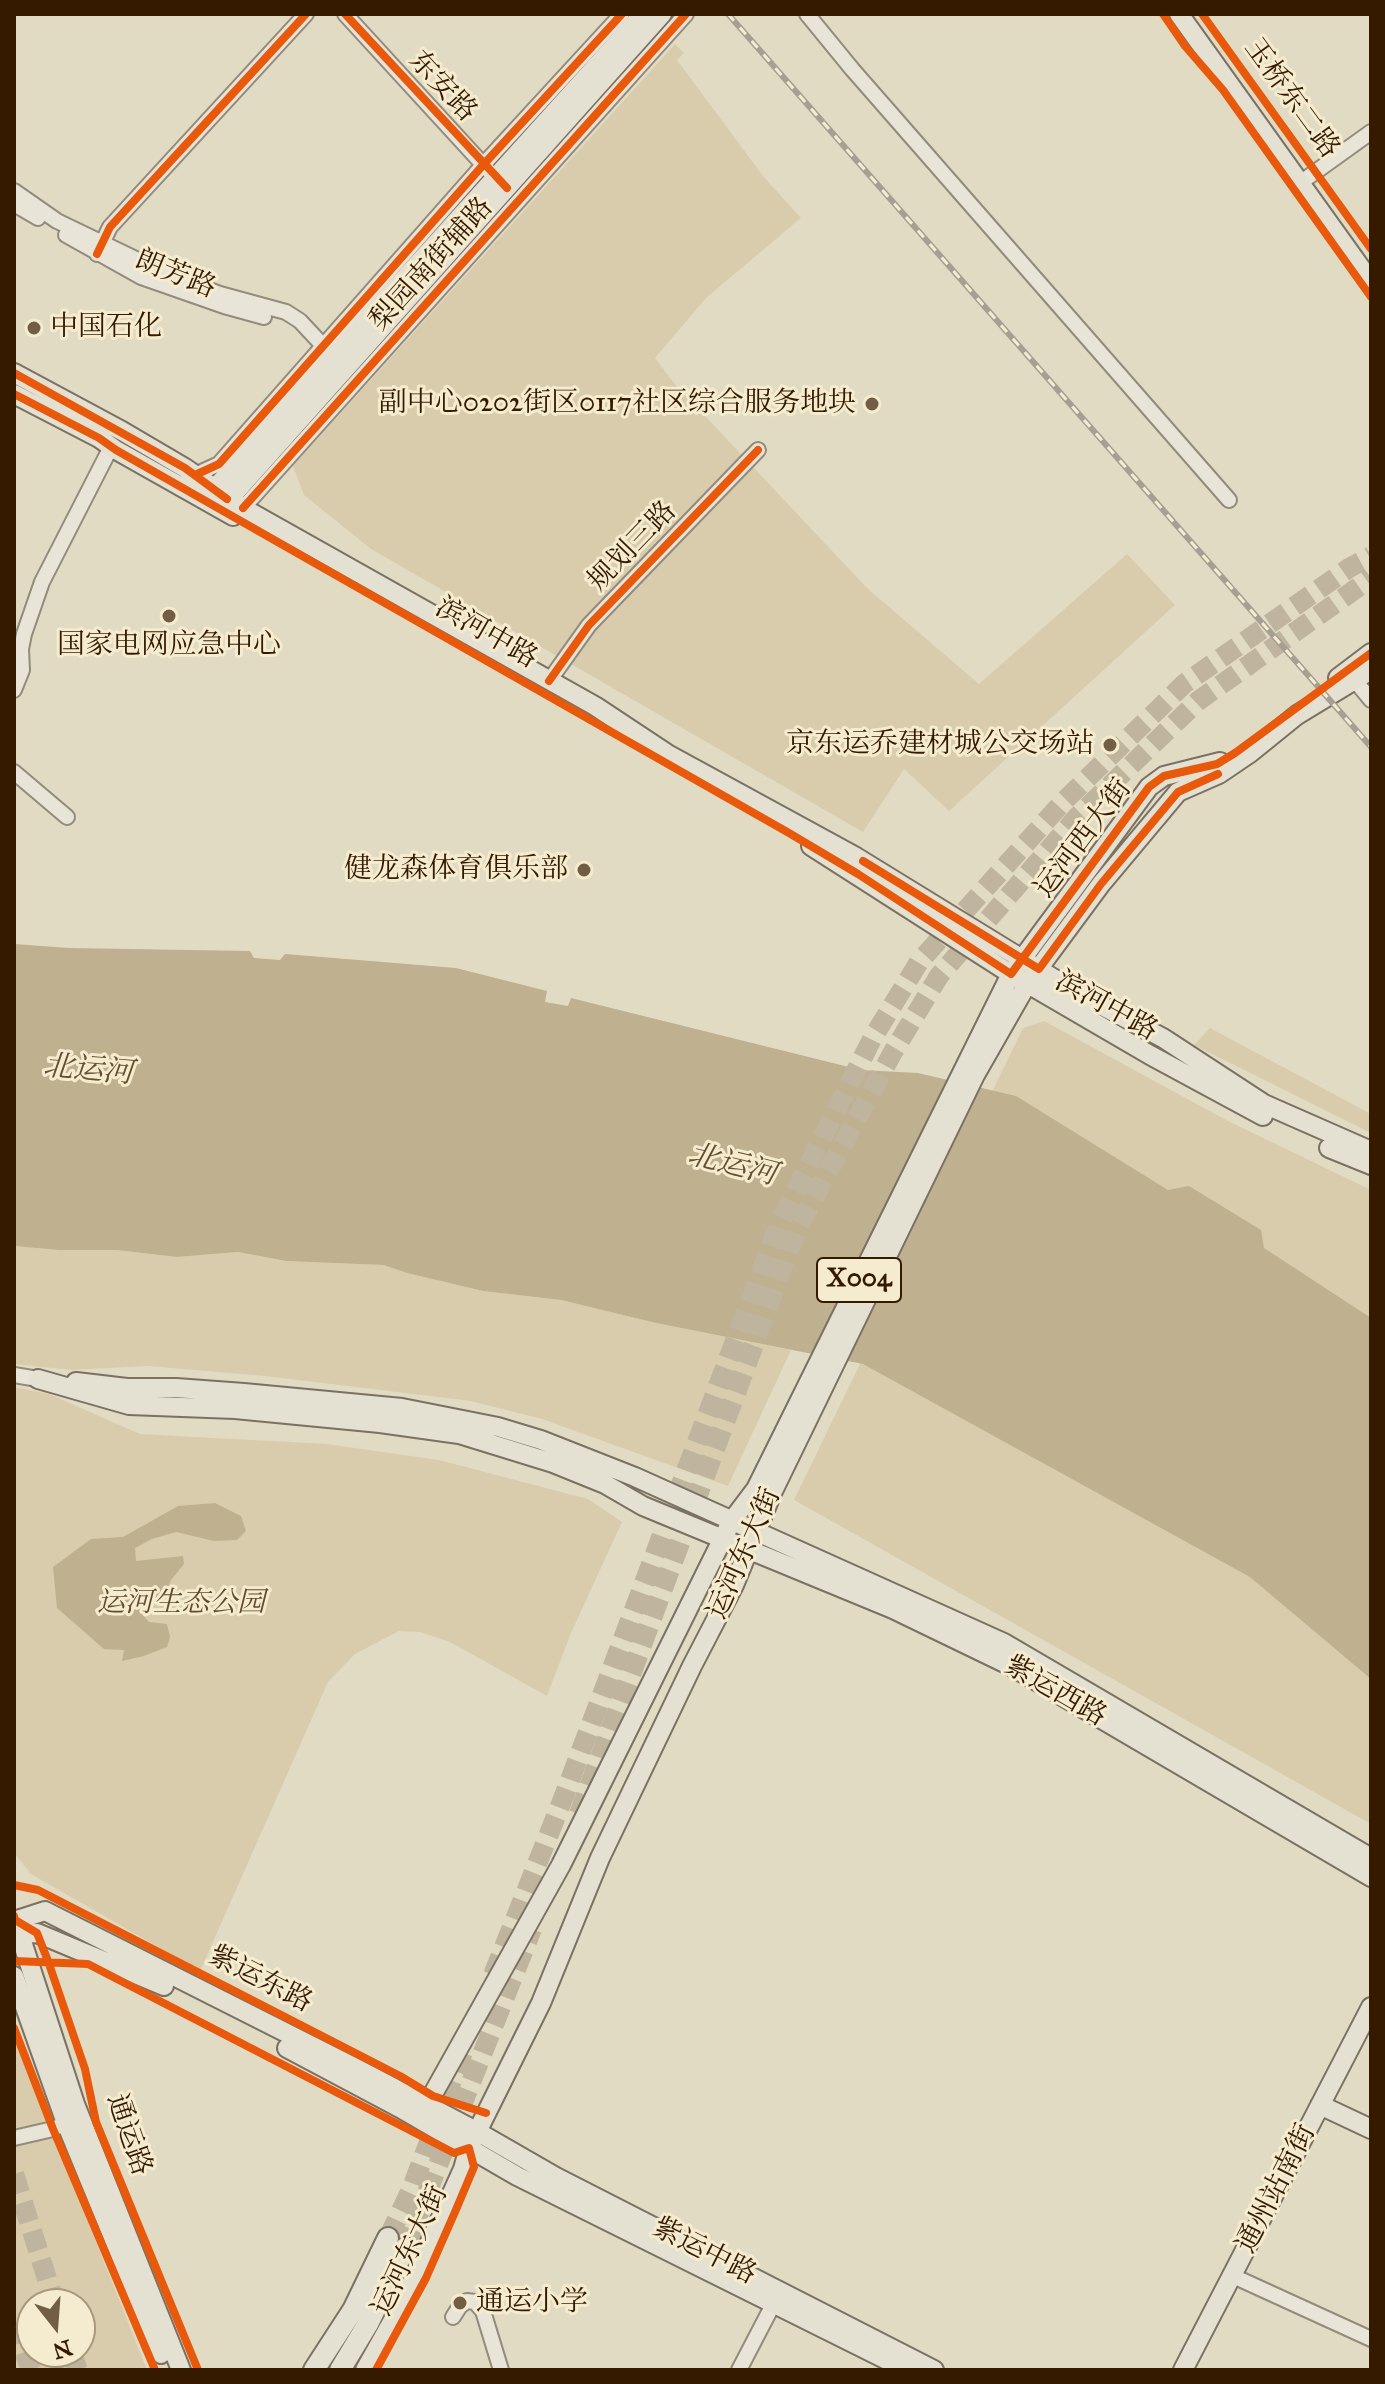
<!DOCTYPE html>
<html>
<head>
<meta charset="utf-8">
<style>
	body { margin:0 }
	#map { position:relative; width:1385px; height:2384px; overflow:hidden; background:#e2dbc4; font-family:"IM FELL Great Primer",serif }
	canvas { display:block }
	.frame { position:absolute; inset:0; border:16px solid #351a00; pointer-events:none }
	.north { position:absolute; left:16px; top:2288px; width:80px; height:80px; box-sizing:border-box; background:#f5ecd0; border:2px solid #a8987d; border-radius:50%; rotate:163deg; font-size:22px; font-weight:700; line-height:32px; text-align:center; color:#351a00 }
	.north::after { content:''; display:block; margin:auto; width:28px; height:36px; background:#725e45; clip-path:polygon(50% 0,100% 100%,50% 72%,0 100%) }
</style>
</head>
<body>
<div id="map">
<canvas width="1385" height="2384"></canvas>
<div class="frame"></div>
<div class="north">N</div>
</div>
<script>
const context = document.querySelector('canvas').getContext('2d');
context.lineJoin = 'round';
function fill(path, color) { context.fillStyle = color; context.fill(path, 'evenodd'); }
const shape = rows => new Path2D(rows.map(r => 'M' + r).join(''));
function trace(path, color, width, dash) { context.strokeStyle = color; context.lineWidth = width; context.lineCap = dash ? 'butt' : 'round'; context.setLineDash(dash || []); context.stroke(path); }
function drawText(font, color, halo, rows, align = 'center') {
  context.font = font + ' "IM FELL Great Primer","Noto Serif SC",serif'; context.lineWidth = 6; context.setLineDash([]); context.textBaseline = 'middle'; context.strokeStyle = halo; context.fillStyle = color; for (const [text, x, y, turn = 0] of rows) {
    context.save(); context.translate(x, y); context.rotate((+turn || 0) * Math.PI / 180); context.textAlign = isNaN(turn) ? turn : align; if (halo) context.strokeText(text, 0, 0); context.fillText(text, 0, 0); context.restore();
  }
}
fill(shape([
	[675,44,684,53,677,60,763,176,801,218,706,298,655,358,674,383,868,589,979,684,1127,554,1175,605,949,811,904,769,863,832,371,549,304,495,293,466],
	[1044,1021,1228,1121,1371,1190,1371,1824,794,1500,1023,1028],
	[1210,1028,1371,1114,1371,1133,1194,1045],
	[14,1246,59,1250,116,1250,177,1257,238,1252,286,1261,383,1265,407,1273,483,1291,561,1300,656,1323,791,1350,728,1486,542,1419,471,1401,265,1376,148,1366,72,1370,14,1364],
	[14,1387,49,1394,140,1434,327,1444,439,1460,588,1499,622,1522,571,1633,547,1696,450,1642,420,1632,399,1631,355,1654,328,1682,200,1971,31,1874,14,1853],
	[14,2036,16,2041,147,2370,14,2370],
	[32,2304,80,2304,80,2352,32,2352]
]), '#d8ccac');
fill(shape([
	[14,944,69,948,250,951,254,958,280,960,285,954,456,968,547,991,545,1002,568,1006,571,998,861,1070,918,1073,1016,1096,1168,1190,1189,1186,1261,1230,1264,1248,1371,1318,1371,1679,1250,1577,863,1364,656,1323,561,1300,483,1291,407,1273,383,1265,286,1261,238,1252,177,1257,116,1250,59,1250,14,1246],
	[215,1503,241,1516,246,1531,237,1540,214,1541,176,1532,152,1539,135,1548,136,1561,183,1556,184,1564,171,1580,165,1595,147,1605,141,1613,149,1622,167,1624,170,1637,167,1647,144,1656,122,1661,124,1650,104,1649,57,1608,53,1567,91,1539,123,1537,178,1506]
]), '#bfb090');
trace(shape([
	[579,1814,797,1229,893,1052,939,976,1077,817,1198,701,1371,578],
	[493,1975,564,1796,779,1224,872,1039,919,962,1062,803,1184,684,1349,568,1371,556],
	[14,2174,55,2304],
	[388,2238,411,2190,464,2049],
	[405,2248,532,1929],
	[14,2324,31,2370],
	[71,2352,78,2370]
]), '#bfb49d', 20, [20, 10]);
const minor = shape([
	[345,14,488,170],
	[807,14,852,69,1229,500],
	[1300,183,1371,132],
	[14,191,57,221,169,275,220,294,286,312,300,321,328,351],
	[14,204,38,218],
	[66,235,141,277,224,306,264,317],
	[97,254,110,227,306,14],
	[195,475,219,464,484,164,622,14],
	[243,508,686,14],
	[1348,672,1371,700],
	[549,681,589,625,758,450],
	[14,690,22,670,21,649,24,634,42,582,111,447],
	[14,772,67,817],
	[14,1375,38,1379],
	[14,2138,53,2129,66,2123],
	[1233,2276,1371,2339],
	[453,2317,460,2306,467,2301,475,2302,483,2311,501,2370],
	[739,2370,778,2295]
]);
const major = shape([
	[1179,14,1371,282],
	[14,373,122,431,185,468,243,508,595,706,669,755,856,857,1074,991,1163,1038,1264,1104,1371,1151],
	[14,394,99,438,116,450,233,516],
	[207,497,643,14],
	[222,507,662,14],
	[1338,678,1371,653],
	[811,846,1011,974,1150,1055,1263,1116],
	[1329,1148,1371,1165],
	[38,1379,129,1405,235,1409,380,1423,459,1434,553,1463,605,1484,643,1506,893,1609,1011,1666,1371,1877],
	[76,1382,127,1388,176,1388,244,1393,402,1408,498,1427,541,1440,635,1477,1004,1643,1371,1858],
	[14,1921,45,1911,360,2070,476,2131,556,2177,934,2370],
	[17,1926,75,2104,181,2370],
	[14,1934,37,1933,164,1986],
	[14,1976,66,2123,161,2354],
	[287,2048,400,2108,517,2176,907,2370],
	[1320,2105,1371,2129],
	[419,2119,561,1865,731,1522,756,1489,1011,974,1149,787,1164,776,1220,762],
	[365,2370,401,2306,463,2169,469,2148,541,2003,600,1858,692,1666,734,1585,772,1493,975,1075,1027,984,1101,884,1178,792,1219,774,1250,753,1297,715,1371,670],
	[1183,2370,1371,2007]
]);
const highway = shape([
	[314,2370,353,2310,388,2238],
	[340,2370,369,2322,405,2248]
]);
trace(minor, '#938b7b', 18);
trace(major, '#7a7162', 22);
trace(highway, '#7a7162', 24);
trace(minor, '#e8e4d8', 14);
trace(major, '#e4e0d2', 18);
trace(highway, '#e4e0d2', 20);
const rail = shape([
	[728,14,1371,747]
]);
trace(rail, '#a59f94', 6);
trace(rail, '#f5ecd0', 3, [9]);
trace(shape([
	[345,14,507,188],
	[1163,14,1185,46,1223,90,1371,297],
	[1202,14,1371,249],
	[97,254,110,227,306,14],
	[14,373,185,468,227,499],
	[14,394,99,438,116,450,789,833,858,874,1011,974,1149,787,1164,776,1217,764,1235,753,1371,653],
	[195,475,219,464,484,164,622,14],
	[243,508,686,14],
	[549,681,589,625,758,450],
	[863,861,1039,969,1101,884,1178,792,1218,774],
	[14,1885,38,1890,400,2076,433,2096,486,2113],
	[14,1916,15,1920,37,1933,48,1961,85,2069,96,2122,198,2370],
	[14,1961,88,1964,454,2153,469,2148,474,2167,455,2212,426,2278,376,2370],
	[14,2028,53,2129,155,2370]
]), '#e8590c', 8);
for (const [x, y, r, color] of [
	[34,328,8,"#725e45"],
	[872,404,8,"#725e45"],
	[169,616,8,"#725e45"],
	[1110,745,8,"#725e45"],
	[584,870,8,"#725e45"],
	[460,2303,8,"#725e45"]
]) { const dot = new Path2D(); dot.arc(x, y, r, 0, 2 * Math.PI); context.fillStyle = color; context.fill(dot); trace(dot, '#f5ecd0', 3); }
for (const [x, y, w] of [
	[859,1280,84]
]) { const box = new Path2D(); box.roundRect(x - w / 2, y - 22, w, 44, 6); context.fillStyle = '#f5ecd0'; context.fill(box); trace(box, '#351a00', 2); }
drawText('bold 26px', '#351a00', null, [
	["X004",859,1280]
]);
drawText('28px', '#351a00', '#f5ecd0', [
	["东安路",442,87,47],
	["玉桥东二路",1291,99,54],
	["梨园南街辅路",432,265,-48],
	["朗芳路",175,275,22],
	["规划三路",633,547,-46],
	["滨河中路",486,634,30],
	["运河西大街",1084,839,-53],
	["滨河中路",1106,1007,29],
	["运河东大街",745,1554,-66],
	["紫运西路",1055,1692,30],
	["紫运东路",260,1980,27],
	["通运路",128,2135,71],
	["通州站南街",1277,2189,-63],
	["运河东大街",411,2251,-65],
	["紫运中路",704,2252,27]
]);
drawText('28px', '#351a00', '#f5ecd0', [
	["中国石化",50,328,"left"],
	["副中心0202街区0117社区综合服务地块",856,404],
	["国家电网应急中心",169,646,"center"],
	["京东运乔建材城公交场站",1094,745],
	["健龙森体育俱乐部",568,870],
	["通运小学",476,2303,"left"]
], 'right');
drawText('italic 28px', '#634c2e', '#f5ecd0', [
	["运河生态公园",181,1604]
]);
drawText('italic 30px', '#664f30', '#f5ecd0', [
	["北运河",88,1071,5],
	["北运河",732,1166,14]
]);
</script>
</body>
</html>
